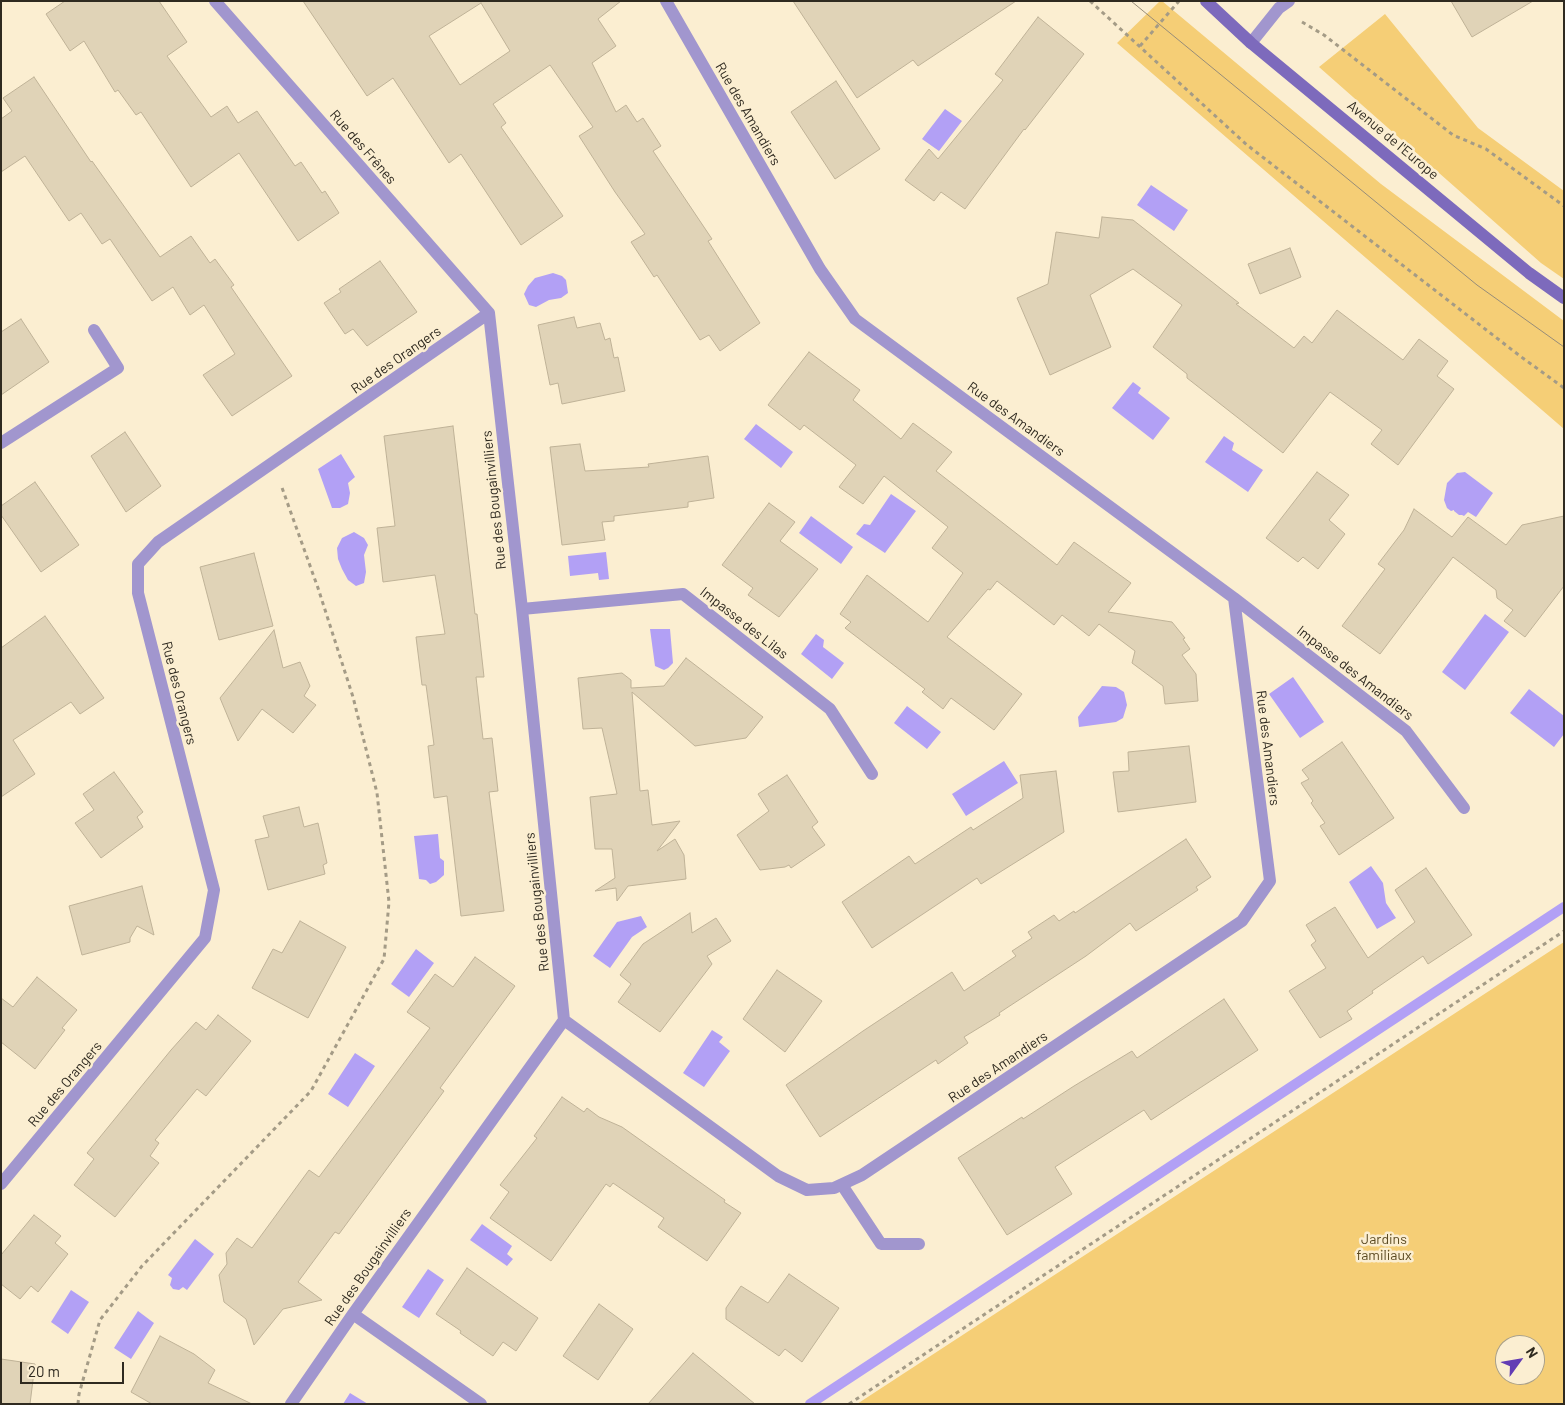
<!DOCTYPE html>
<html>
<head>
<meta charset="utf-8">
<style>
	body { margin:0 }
	#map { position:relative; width:1565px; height:1405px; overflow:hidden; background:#fbeed1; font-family:Barlow,sans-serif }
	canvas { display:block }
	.frame { position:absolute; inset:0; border:2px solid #2f2a20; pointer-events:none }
	.north { position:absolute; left:1495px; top:1335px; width:50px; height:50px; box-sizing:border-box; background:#fbeed1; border:1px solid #a9a08a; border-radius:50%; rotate:58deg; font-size:14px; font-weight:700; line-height:20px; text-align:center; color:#2f2a20 }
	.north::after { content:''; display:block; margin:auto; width:18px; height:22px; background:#633cb4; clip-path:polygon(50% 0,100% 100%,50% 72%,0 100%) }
	.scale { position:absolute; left:20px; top:1362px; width:104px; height:22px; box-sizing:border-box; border:2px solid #2f2a20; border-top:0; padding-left:6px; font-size:15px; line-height:18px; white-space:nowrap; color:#2f2a20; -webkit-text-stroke:4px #fbeed1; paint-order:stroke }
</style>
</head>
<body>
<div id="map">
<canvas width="1565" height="1405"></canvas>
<div class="frame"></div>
<div class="north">N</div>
<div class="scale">20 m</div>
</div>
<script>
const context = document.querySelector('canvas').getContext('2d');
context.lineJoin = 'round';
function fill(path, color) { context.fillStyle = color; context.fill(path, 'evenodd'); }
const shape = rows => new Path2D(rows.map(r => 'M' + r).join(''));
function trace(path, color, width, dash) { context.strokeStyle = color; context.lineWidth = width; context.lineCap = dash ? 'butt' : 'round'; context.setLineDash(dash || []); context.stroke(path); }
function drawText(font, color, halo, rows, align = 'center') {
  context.font = font + ' Barlow,sans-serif'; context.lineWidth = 5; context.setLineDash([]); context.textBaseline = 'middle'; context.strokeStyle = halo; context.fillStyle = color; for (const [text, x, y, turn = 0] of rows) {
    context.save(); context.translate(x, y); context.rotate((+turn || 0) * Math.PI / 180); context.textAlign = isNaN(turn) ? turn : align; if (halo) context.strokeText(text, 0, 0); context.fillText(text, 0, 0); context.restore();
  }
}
fill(shape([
	[1160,1,1162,1,1381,184,1564,321,1564,429,1117,43],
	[1385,14,1478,128,1564,191,1564,279,1541,263,1319,67],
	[1564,942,1564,1404,857,1404],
	[1505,1345,1535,1345,1535,1375,1505,1375]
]), '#f5ce76');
fill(shape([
	[945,109,962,121,939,151,922,139],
	[1151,185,1188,210,1174,231,1137,205],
	[553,273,562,276,566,280,568,293,561,298,549,300,536,307,529,305,524,294,528,286,535,278],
	[1133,382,1141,388,1138,393,1170,418,1153,440,1112,408],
	[756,424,793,452,781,468,744,439],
	[1224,436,1234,443,1232,450,1263,470,1248,492,1205,462],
	[341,454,355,477,348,483,350,493,348,504,340,508,332,508,318,469],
	[1465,472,1493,493,1476,517,1468,512,1464,516,1462,515,1459,515,1454,511,1454,510,1451,511,1447,508,1444,500,1447,483,1457,473],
	[891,494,916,511,885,553,856,534,864,524,870,525],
	[811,516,853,547,841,564,799,533],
	[354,532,364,538,368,545,364,555,366,572,364,583,356,586,348,580,342,569,338,559,337,548,342,538],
	[606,552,609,579,599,580,598,573,570,576,568,556],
	[1485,614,1509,632,1465,690,1442,672],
	[650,629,670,629,673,663,668,668,664,670,655,666],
	[816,634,824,640,823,647,844,663,832,679,801,654],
	[1293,677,1324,722,1300,738,1269,694],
	[1102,686,1116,687,1124,692,1127,705,1123,718,1116,722,1079,727,1078,717],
	[1529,689,1564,716,1564,734,1554,747,1510,713],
	[907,706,941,732,927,749,894,723],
	[1004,761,1018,783,966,816,952,794],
	[438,834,440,858,444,861,444,875,436,882,430,884,426,880,419,879,414,836],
	[1371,866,1383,883,1386,903,1396,918,1377,929,1349,882],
	[641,916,647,927,632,937,610,968,593,956,617,922],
	[416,949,434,963,409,997,391,984],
	[712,1030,723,1037,719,1042,730,1051,704,1087,683,1073],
	[355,1053,375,1066,348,1107,328,1094],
	[482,1224,512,1246,507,1254,513,1259,507,1266,470,1240],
	[195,1239,214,1254,187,1290,183,1287,179,1290,173,1289,170,1285,172,1278,168,1275],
	[428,1269,444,1280,419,1318,402,1307],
	[71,1290,89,1302,68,1334,51,1322],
	[138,1311,154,1323,131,1359,114,1348],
	[350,1393,368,1404,343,1404]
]), '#b2a0f5');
trace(shape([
	[810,1404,1564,907]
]), '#b2a0f5', 10);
const building = shape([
	[65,1,159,1,187,42,167,56,211,117,227,106,238,123,257,111,295,166,301,162,322,193,325,191,339,213,298,241,239,153,191,187,141,112,136,115,118,90,115,92,84,41,70,51,46,14,65,1],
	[303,1,621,1,598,19,616,46,592,63,616,112,626,105,637,122,643,118,661,146,653,151,712,239,708,241,760,323,720,351,709,335,700,340,657,275,654,277,631,242,645,234,615,192,579,136,593,127,550,65,493,104,506,123,501,127,563,216,521,245,461,154,449,163,393,78,367,96,303,1],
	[481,3,510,51,460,85,429,36,481,3],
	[793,1,1016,1,918,66,913,60,857,98,793,1],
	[1451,1,1533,1,1472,37,1451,1],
	[1038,17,1084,54,1025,130,1024,129,965,209,941,192,934,201,905,180,929,149,938,159,1003,80,995,74,1038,17],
	[34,77,91,162,92,161,160,257,191,236,210,263,215,259,234,285,231,287,292,376,232,416,203,375,235,354,204,305,190,315,173,287,152,301,110,239,102,244,81,213,69,221,25,156,1,172,1,119,12,111,3,98,34,77],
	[836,81,880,149,835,179,791,112,836,81],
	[1102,217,1133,220,1239,303,1236,304,1294,348,1304,336,1312,343,1337,310,1403,360,1419,339,1448,361,1437,376,1454,389,1398,465,1371,444,1382,430,1330,392,1283,453,1187,378,1187,374,1153,347,1182,305,1133,269,1090,295,1111,347,1050,375,1017,298,1048,284,1056,232,1099,238,1102,217],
	[1290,248,1301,277,1260,294,1248,264,1290,248],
	[380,261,417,312,367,346,353,329,345,334,324,303,341,292,339,289,380,261],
	[574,317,577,328,600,323,605,340,610,338,614,358,618,357,625,391,562,404,558,383,550,385,538,325,574,317],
	[21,319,49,362,1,395,1,332,21,319],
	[809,352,860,390,853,400,901,439,913,423,952,452,936,471,1057,565,1074,542,1131,583,1108,612,1172,622,1185,638,1183,639,1190,649,1182,655,1196,674,1198,701,1165,704,1163,686,1132,663,1135,651,1099,624,1089,636,1062,615,1054,625,997,581,990,590,988,589,947,637,1022,694,994,730,951,698,943,709,922,692,925,689,845,628,851,622,840,614,867,575,928,622,963,573,932,548,948,527,884,476,863,504,839,487,856,465,804,425,800,430,768,405,809,352],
	[453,426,475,614,477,614,484,677,476,677,483,739,492,738,498,791,489,792,504,911,461,916,447,796,434,798,428,746,434,745,426,685,422,685,416,637,445,634,435,575,383,582,377,528,395,526,384,436,453,426],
	[125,432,161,486,126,512,91,456,125,432],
	[580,444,585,471,649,467,648,464,708,456,714,498,688,502,688,507,614,516,614,521,602,522,605,540,562,545,550,447,580,444],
	[1317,472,1349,495,1329,520,1345,534,1318,569,1303,557,1298,562,1266,538,1317,472],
	[35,482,79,545,41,572,1,515,1,506,35,482],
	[769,503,795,522,780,541,818,569,779,617,748,595,753,588,722,565,769,503],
	[1414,509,1452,537,1468,517,1506,545,1522,525,1564,516,1564,586,1525,637,1504,621,1513,610,1497,598,1496,590,1453,557,1380,654,1342,626,1385,569,1378,564,1404,530,1414,509],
	[254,553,273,626,219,640,200,567,254,553],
	[45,616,104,698,80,714,71,702,13,740,35,774,1,797,1,648,45,616],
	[274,630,283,668,300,662,310,686,304,696,316,705,293,733,262,709,238,741,220,698,274,630],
	[686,658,763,717,746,738,695,746,632,692,640,791,648,790,652,825,680,821,657,851,675,839,684,855,686,879,628,886,617,901,616,888,595,891,615,878,612,849,595,849,590,797,617,794,602,728,583,729,578,678,622,673,631,680,631,688,664,686,686,658],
	[1342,742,1394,818,1339,855,1320,826,1325,823,1311,803,1313,801,1301,783,1309,779,1302,770,1342,742],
	[1189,746,1196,802,1118,812,1113,772,1129,771,1128,752,1189,746],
	[1056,771,1064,832,981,884,977,878,872,948,842,902,909,856,915,864,971,827,973,830,1023,798,1020,775,1056,771],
	[114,772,143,812,137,817,143,827,101,858,75,823,94,810,83,794,114,772],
	[787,775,818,822,812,827,825,845,791,868,789,865,785,867,760,870,737,835,769,811,758,794,787,775],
	[299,807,304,827,318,823,327,863,323,865,325,874,268,890,255,840,269,837,263,816,299,807],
	[1186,839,1211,877,1196,887,1198,890,1136,931,1130,923,1086,956,999,1013,1000,1015,964,1037,968,1043,938,1064,936,1060,820,1137,786,1085,863,1031,952,972,964,991,1016,956,1012,951,1032,938,1028,932,1054,915,1059,921,1074,911,1075,913,1186,839],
	[1426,868,1472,935,1428,964,1423,956,1372,991,1373,993,1347,1011,1352,1019,1320,1038,1289,991,1326,968,1311,945,1316,941,1306,925,1335,907,1368,958,1415,922,1395,890,1426,868],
	[142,886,154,935,137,926,130,938,130,942,82,955,69,906,142,886],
	[690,913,692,933,716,918,731,941,707,956,712,964,660,1032,618,1002,631,984,620,975,643,944,690,913],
	[300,921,346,947,308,1018,252,988,273,949,282,953,300,921],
	[475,957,515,986,440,1088,444,1091,339,1234,335,1232,298,1282,322,1300,283,1309,254,1345,246,1319,224,1302,219,1275,227,1264,226,1253,237,1238,252,1248,309,1170,319,1177,430,1028,407,1012,435,974,453,987,475,957],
	[777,970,822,1001,785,1052,743,1019,777,970],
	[37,977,77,1010,62,1028,65,1030,35,1069,1,1042,1,998,13,1007,37,977],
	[1224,999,1258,1050,1151,1120,1144,1110,1055,1167,1072,1194,1007,1235,958,1158,1022,1117,1023,1119,1074,1086,1132,1051,1137,1058,1224,999],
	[218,1015,251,1041,206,1096,197,1089,155,1140,159,1143,150,1156,159,1163,115,1217,74,1185,94,1159,87,1153,171,1050,196,1022,206,1030,218,1015],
	[562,1097,584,1112,587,1108,599,1117,622,1127,725,1200,724,1202,741,1213,707,1261,658,1227,664,1218,613,1183,610,1187,606,1184,551,1261,490,1218,509,1192,500,1185,537,1138,534,1136,562,1097],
	[34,1215,61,1236,55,1243,68,1254,38,1292,31,1286,20,1299,1,1284,1,1255,34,1215],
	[467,1268,538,1318,516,1351,503,1342,493,1356,460,1333,461,1331,436,1314,467,1268],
	[789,1274,839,1308,802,1362,785,1349,779,1356,726,1319,726,1308,741,1286,768,1303,789,1274],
	[599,1304,633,1329,598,1380,563,1356,599,1304],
	[160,1336,194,1354,215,1370,208,1383,252,1404,152,1404,131,1392,160,1336],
	[693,1353,755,1404,648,1404,693,1353],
	[1,1359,35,1364,30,1404,1,1404,1,1359]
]);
fill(building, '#e0d3b7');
trace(building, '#bfb297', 1);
trace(shape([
	[1090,1,1247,145,1520,356,1564,388],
	[1302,22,1324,35,1453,135,1486,149,1564,206],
	[1140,46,1179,1],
	[78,1404,79,1394,100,1320,142,1266,311,1091,384,959,389,902,377,793,353,697,318,588,281,485],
	[849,1404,1564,931]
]), '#a49b86', 3, [4, 4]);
trace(shape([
	[842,1185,881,1244,919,1244]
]), '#a196ce', 12);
trace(shape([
	[215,1,489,313],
	[1251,43,1279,8,1289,1],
	[1,443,118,368,94,330],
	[1234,598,1406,731,1464,808],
	[522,609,683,594,830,709,872,774],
	[564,1020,778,1176,807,1190,834,1188,862,1175,1242,921,1270,881,1234,598,855,319,820,269,666,1],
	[1,1184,205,938,214,890,138,593,138,564,158,542,489,313],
	[353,1314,481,1404],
	[291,1404,353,1314,564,1020,522,609,489,313]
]), '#a196ce', 12);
trace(shape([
	[1206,1,1251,43,1529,273,1564,298]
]), '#7d6abc', 12);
trace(shape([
	[1131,1,1477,285,1564,347]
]), '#968c79', 1);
drawText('14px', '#2f2a20', '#fbeed1', [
	["Rue des Amandiers",748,114,60],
	["Avenue de l'Europe",1393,140,40],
	["Rue des Frênes",363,147,49],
	["Rue des Orangers",396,360,-35],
	["Rue des Amandiers",1016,419,36],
	["Rue des Bougainvilliers",494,500,-96],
	["Impasse des Lilas",744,623,38],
	["Impasse des Amandiers",1355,673,38],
	["Rue des Orangers",179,693,76],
	["Rue des Amandiers",1268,748,83],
	["Rue des Bougainvilliers",537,902,-96],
	["Rue des Amandiers",998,1067,-34],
	["Rue des Orangers",65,1084,-50],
	["Rue des Bougainvilliers",368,1267,-55]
]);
drawText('14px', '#5b4a22', '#fbeed1', [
	["Jardins",1384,1239],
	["familiaux",1384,1255]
]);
</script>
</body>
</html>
